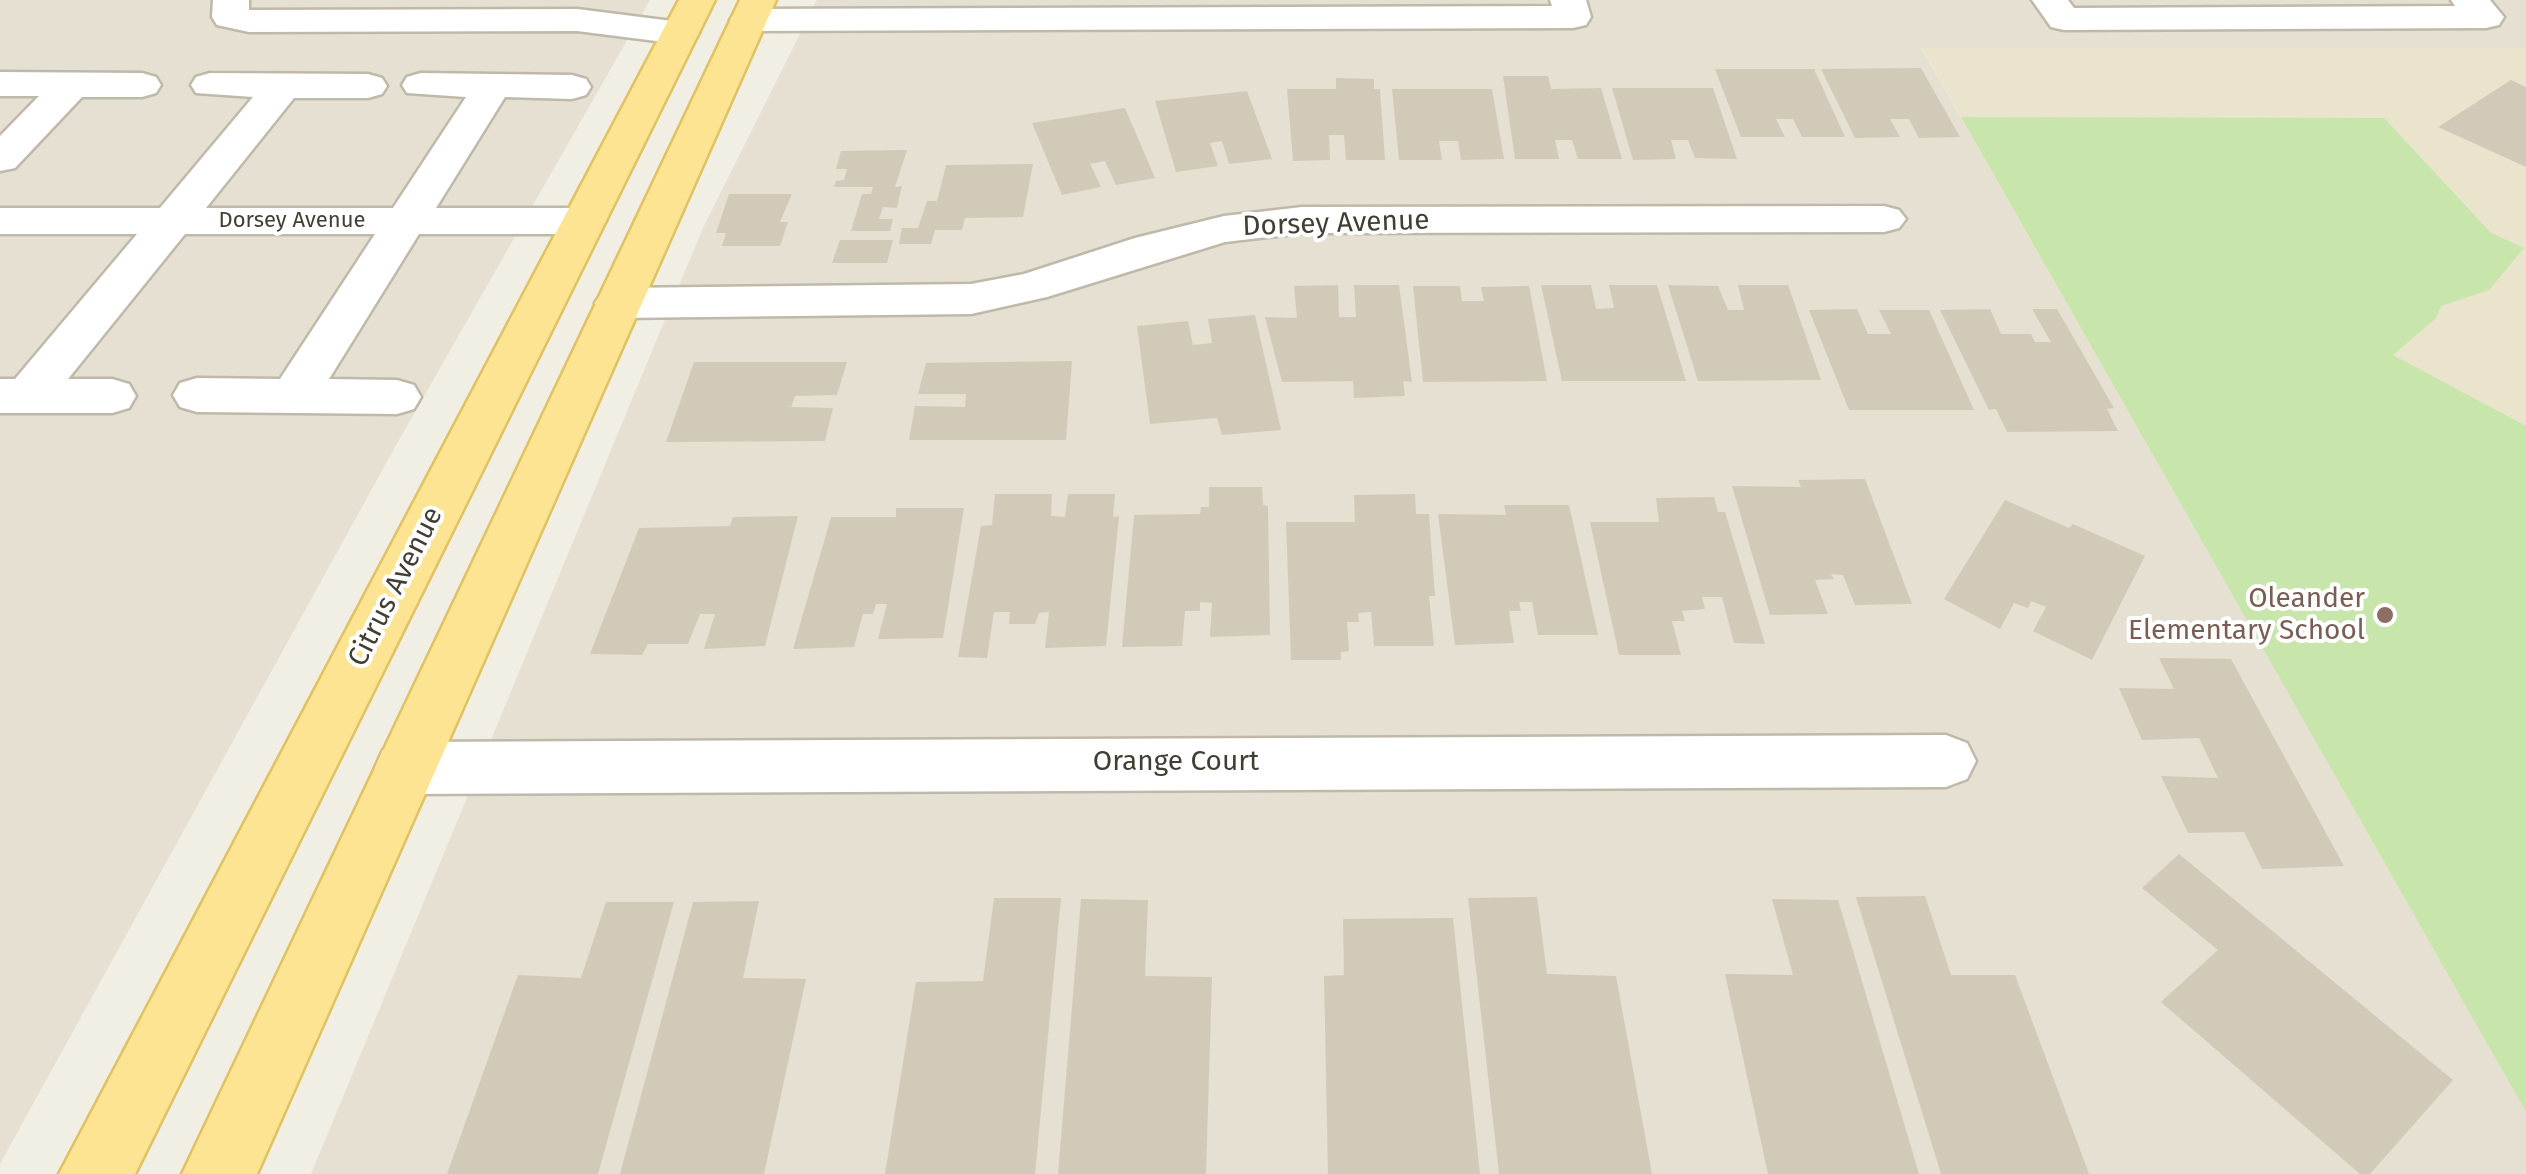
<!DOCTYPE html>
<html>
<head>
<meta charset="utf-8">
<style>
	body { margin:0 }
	canvas { display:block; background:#f1eee3 }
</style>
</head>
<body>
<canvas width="2526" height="1174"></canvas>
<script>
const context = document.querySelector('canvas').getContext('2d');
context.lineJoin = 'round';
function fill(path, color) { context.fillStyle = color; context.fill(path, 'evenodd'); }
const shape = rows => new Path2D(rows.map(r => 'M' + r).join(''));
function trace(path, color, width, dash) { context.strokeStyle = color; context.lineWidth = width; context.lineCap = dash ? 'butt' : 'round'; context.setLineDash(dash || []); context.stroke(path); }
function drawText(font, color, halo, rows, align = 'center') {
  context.font = font + ' "Fira Sans",sans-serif'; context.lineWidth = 8; context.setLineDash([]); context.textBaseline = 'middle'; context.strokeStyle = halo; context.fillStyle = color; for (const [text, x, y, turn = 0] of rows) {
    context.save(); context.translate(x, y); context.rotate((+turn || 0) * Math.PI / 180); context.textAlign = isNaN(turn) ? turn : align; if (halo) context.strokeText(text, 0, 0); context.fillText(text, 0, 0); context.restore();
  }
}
fill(shape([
	[0,0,650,0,395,447,0,1164],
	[817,0,2526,0,2526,48,1922,49,2526,1112,2526,1174,311,1174,703,228]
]), '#e5e0d2');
fill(shape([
	[1922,48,2526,48,2526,1112,1961,117]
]), '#eae4cd');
fill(shape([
	[1961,117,2384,118,2491,233,2524,248,2489,290,2441,306,2436,318,2393,355,2526,426,2526,1112]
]), '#c8e5ac');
fill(shape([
	[1921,68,1960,137,1919,138,1909,119,1890,119,1900,137,1855,138,1821,69],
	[1715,69,1814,69,1845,137,1802,137,1793,119,1776,119,1785,137,1741,137],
	[1503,76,1548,76,1551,89,1601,88,1622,159,1578,159,1572,140,1555,140,1559,159,1515,159],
	[1336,78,1374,79,1374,89,1380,89,1385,160,1346,160,1344,135,1329,135,1330,160,1293,161,1287,89,1336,89],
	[2511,80,2526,87,2526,167,2438,127],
	[1612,88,1713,88,1737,159,1695,158,1688,140,1671,140,1676,159,1633,160],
	[1392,89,1492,89,1504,159,1461,160,1458,141,1439,141,1442,160,1399,160],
	[1247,91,1272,159,1229,164,1222,141,1210,143,1218,166,1176,172,1155,101],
	[1125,108,1155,178,1116,185,1105,161,1090,164,1101,187,1062,195,1032,123],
	[907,150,895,187,902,186,897,208,883,207,879,219,893,219,890,231,851,231,862,194,871,194,873,187,834,187,836,181,844,180,847,169,836,169,841,151],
	[1033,164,1023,217,965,218,962,230,935,230,931,244,899,244,902,228,918,228,927,201,937,201,946,165],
	[729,194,792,194,780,222,788,222,780,246,722,246,726,233,716,233],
	[840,240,893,240,887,263,832,263],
	[1338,285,1339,317,1356,317,1354,285,1399,285,1412,382,1403,381,1405,396,1354,398,1353,381,1282,382,1265,317,1297,318,1294,286],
	[1541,285,1591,285,1596,309,1614,308,1609,285,1657,285,1686,381,1562,381],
	[1668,285,1718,286,1728,310,1744,310,1738,285,1788,285,1821,380,1698,381],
	[1413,286,1460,286,1462,301,1484,301,1481,287,1529,286,1547,381,1423,382],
	[1857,309,1868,334,1891,334,1879,310,1929,310,1974,410,1849,410,1809,310],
	[1990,309,2001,334,2031,334,2035,342,2051,342,2032,309,2057,309,2114,408,2107,409,2118,431,2007,432,1996,409,1989,410,1940,310],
	[1255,315,1281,430,1222,435,1217,418,1150,424,1137,326,1188,321,1193,345,1212,343,1208,319],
	[1072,361,1066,440,909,440,915,406,965,407,966,394,918,394,926,363],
	[694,362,847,362,837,395,795,396,791,407,833,408,825,441,666,442],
	[1865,479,1912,604,1855,605,1843,575,1831,574,1834,579,1815,580,1828,614,1770,615,1732,486,1801,487,1798,480],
	[1209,487,1262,487,1263,505,1268,506,1270,635,1210,637,1212,603,1200,602,1200,611,1185,611,1182,646,1122,647,1134,515,1200,514,1201,507,1209,507],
	[995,494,1052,494,1051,516,1065,517,1068,494,1115,494,1113,517,1119,516,1106,646,1045,648,1049,612,1039,613,1035,624,1009,624,1010,612,994,612,987,658,958,657,981,526,992,525],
	[1415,494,1416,514,1429,514,1435,596,1429,596,1434,646,1374,646,1371,612,1358,613,1359,622,1347,622,1349,651,1341,652,1341,660,1291,660,1286,522,1355,522,1354,495],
	[1714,497,1718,512,1725,512,1765,644,1734,643,1722,597,1702,597,1705,609,1682,611,1685,621,1672,621,1681,655,1619,655,1590,522,1659,522,1656,498],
	[2005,500,2069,528,2073,524,2145,556,2092,660,2033,631,2046,607,2031,601,2028,608,2014,603,2000,629,1944,599],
	[1504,505,1569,505,1598,635,1538,635,1532,602,1519,602,1521,611,1509,611,1514,643,1455,645,1438,514,1506,515],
	[896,508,964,508,943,638,878,639,887,604,876,604,873,614,863,614,854,647,793,649,831,517,896,517],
	[798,516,765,646,704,649,715,614,700,614,688,644,648,644,642,655,590,654,639,528,730,526,733,517],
	[2159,658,2231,659,2344,866,2262,869,2244,832,2188,833,2161,776,2218,778,2199,738,2142,740,2119,688,2174,689],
	[2179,854,2453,1080,2370,1174,2360,1174,2161,1002,2218,950,2142,888],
	[1925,896,1951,975,2015,975,2089,1174,1941,1174,1856,897],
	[1537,897,1547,974,1616,976,1652,1174,1499,1174,1468,898],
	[994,898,1061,898,1035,1174,885,1174,916,982,983,981],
	[1081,899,1148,900,1145,976,1212,977,1206,1174,1058,1174],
	[1772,899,1838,900,1919,1174,1768,1174,1725,974,1793,975],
	[759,901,743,978,806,979,764,1174,620,1174,693,902],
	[606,902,674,902,598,1174,447,1174,518,975,581,978],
	[1453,918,1480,1174,1328,1174,1324,976,1344,975,1343,919]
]), '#d2cab9');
const minor = shape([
	[213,0,249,0,249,10,577,9,680,22,693,25,699,33,693,41,680,44,577,31,249,32,217,25,212,17,213,0],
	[1550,0,1586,0,1591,17,1586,25,1573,28,748,31,735,28,730,20,735,12,748,9,1552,6,1550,0],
	[2032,0,2068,0,2074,8,2455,6,2451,0,2490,0,2504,17,2499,25,2486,28,2064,30,2051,27,2032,0],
	[0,72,142,73,156,77,161,85,156,93,142,97,82,97,15,168,0,171,0,136,39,96,0,96,0,72],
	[210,73,368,74,382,78,387,86,382,94,368,98,294,98,206,208,393,208,466,97,407,93,402,85,407,77,421,73,572,75,586,79,591,87,586,95,572,99,505,97,436,208,584,208,599,212,606,221,599,230,584,234,419,234,329,379,397,380,414,385,421,397,414,409,397,414,197,412,180,407,173,395,180,383,197,378,280,379,375,234,185,234,68,379,112,379,129,384,136,396,129,408,112,413,0,413,0,379,15,379,137,234,0,234,0,208,160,208,253,97,196,93,191,85,196,77,210,73],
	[1884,206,1899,210,1906,219,1899,228,1884,232,1302,233,1225,242,1047,297,971,314,618,318,602,313,595,303,602,293,618,288,971,284,1024,274,1135,238,1224,216,1302,207,1884,206],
	[1946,735,1967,743,1976,761,1967,779,1946,787,405,794,383,786,375,768,383,750,405,742,1946,735]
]);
const major = shape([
	[679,0,715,0,135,1174,59,1174,679,0],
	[740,0,776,0,257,1174,182,1174,740,0]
]);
trace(minor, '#bfb9a9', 5);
trace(major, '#e0c263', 5);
fill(minor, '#fff');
fill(major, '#fce492');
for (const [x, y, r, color] of [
	[2385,615,10,"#8d6e63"]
]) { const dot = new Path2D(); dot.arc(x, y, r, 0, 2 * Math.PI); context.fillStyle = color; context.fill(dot); trace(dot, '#fff', 4); }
drawText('22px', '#433e34', '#fff', [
	["Dorsey Avenue",292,221]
]);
drawText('28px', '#433e34', '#fff', [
	["Dorsey Avenue",1336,224,-2],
	["Citrus Avenue",396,587,-63],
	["Orange Court",1176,762]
]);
drawText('28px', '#785e54', '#fff', [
	["Oleander",2365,599],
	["Elementary School",2365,631]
], 'right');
</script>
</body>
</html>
